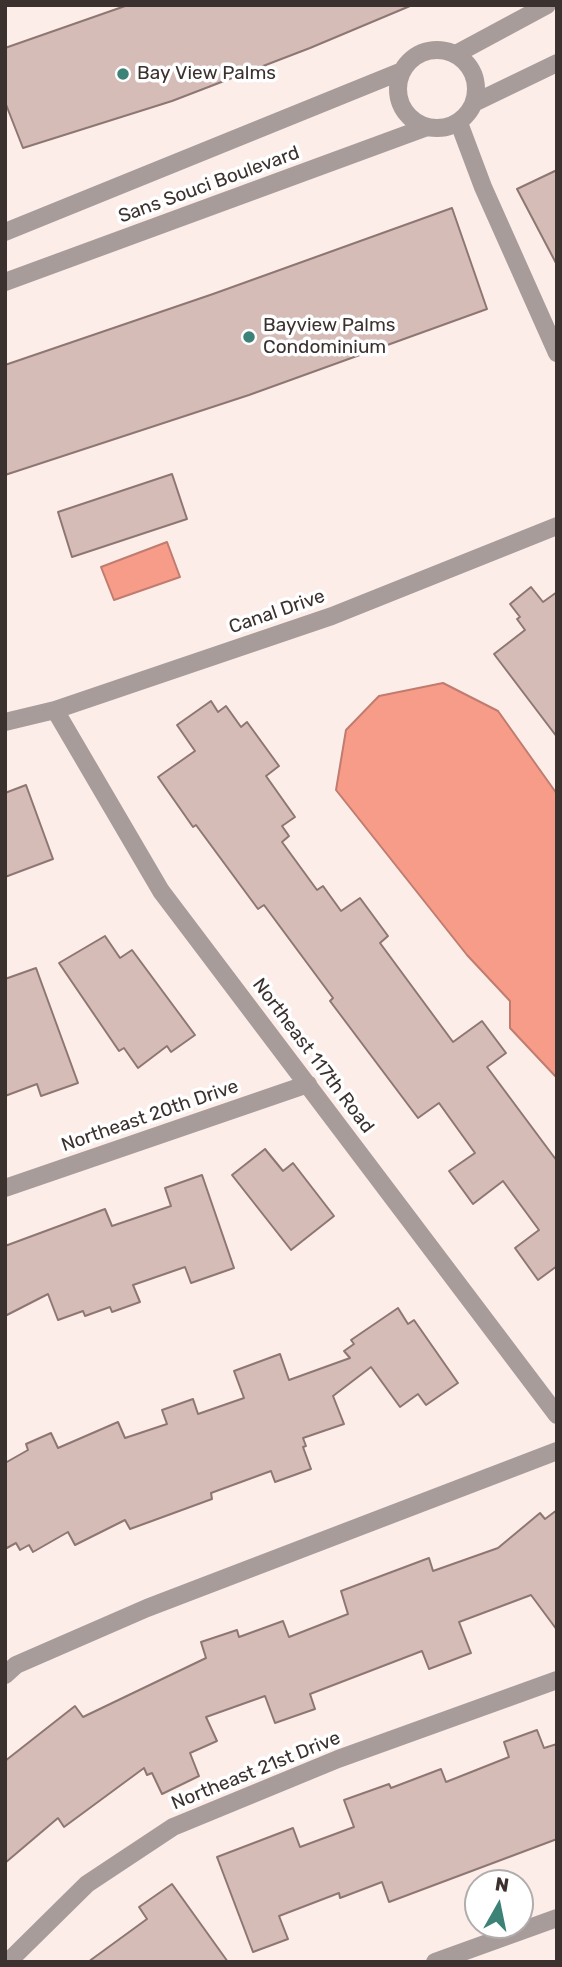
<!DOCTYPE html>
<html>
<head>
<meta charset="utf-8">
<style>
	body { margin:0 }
	#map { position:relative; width:562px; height:1967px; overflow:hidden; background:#fcede9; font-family:Rubik,sans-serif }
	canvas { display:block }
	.frame { position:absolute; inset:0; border:7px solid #3b312f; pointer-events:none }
	.north { position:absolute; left:464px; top:1869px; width:70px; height:70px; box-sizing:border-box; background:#fff; border:2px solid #b1adac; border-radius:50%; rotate:9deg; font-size:19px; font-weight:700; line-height:28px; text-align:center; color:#3b312f }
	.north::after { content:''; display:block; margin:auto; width:24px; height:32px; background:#3d8277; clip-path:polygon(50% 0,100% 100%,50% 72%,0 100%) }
</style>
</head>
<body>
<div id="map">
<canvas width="562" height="1967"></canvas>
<div class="frame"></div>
<div class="north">N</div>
</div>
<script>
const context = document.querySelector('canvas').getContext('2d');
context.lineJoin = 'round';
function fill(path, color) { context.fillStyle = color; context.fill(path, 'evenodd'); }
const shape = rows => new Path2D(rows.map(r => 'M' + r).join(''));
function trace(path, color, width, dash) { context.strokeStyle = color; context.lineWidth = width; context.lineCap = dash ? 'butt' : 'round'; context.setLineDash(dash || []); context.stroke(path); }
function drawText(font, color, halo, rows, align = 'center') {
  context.font = font + ' Rubik,sans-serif'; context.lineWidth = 7; context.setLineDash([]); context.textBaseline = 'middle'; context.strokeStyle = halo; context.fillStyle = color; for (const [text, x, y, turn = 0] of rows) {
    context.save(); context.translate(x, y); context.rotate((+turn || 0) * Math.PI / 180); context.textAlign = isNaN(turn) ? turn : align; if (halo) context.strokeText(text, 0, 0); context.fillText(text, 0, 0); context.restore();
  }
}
const water = shape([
	[167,542,180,577,114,600,101,567,167,542],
	[443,683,498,711,557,794,557,1078,510,1028,510,1001,467,955,336,790,346,730,379,696,443,683]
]);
fill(water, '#f89c8a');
trace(water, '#bf7c6f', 2);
const building = shape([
	[128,5,410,5,410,6,310,48,172,101,23,148,5,102,5,48,128,5],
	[557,170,557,265,517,189,557,170],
	[452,208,487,309,249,395,5,475,5,365,213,294,452,208],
	[172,474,187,519,72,557,58,512,172,474],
	[531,587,543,602,557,592,557,737,494,654,525,630,517,619,520,617,510,604,531,587],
	[211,701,218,712,226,706,241,727,247,722,279,766,266,776,295,817,282,826,289,836,282,842,317,890,323,886,341,911,360,898,388,936,380,943,453,1042,482,1021,506,1053,487,1067,557,1161,557,1266,538,1280,515,1248,539,1230,503,1181,473,1204,449,1171,475,1153,439,1103,418,1118,330,1001,333,998,264,905,258,909,196,825,193,827,158,777,195,751,177,725,211,701],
	[26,785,53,859,5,877,5,793,26,785],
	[105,936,120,958,132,950,195,1035,171,1052,167,1046,138,1068,124,1048,119,1051,59,963,105,936],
	[36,968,78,1083,41,1096,37,1084,5,1096,5,979,36,968],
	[265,1149,283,1171,293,1163,334,1216,291,1250,232,1175,265,1149],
	[202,1175,234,1268,191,1283,185,1267,133,1285,140,1302,112,1312,110,1307,85,1316,83,1311,58,1320,48,1294,5,1316,5,1246,105,1209,112,1226,171,1206,165,1188,202,1175],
	[398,1308,408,1324,414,1320,458,1383,426,1405,418,1394,400,1407,371,1367,333,1396,344,1424,303,1438,306,1446,303,1447,311,1469,275,1482,271,1471,211,1493,212,1499,130,1529,125,1520,75,1545,68,1532,33,1552,29,1545,20,1550,16,1543,5,1549,5,1463,28,1450,26,1444,51,1433,58,1448,118,1422,125,1438,167,1424,162,1410,193,1399,198,1414,244,1398,234,1371,280,1354,289,1380,350,1358,344,1351,354,1344,351,1340,398,1308],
	[557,1510,557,1630,531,1595,459,1622,471,1653,429,1669,422,1651,310,1694,315,1709,275,1723,265,1696,206,1717,217,1741,190,1753,199,1776,162,1794,152,1773,147,1775,144,1768,64,1827,58,1818,5,1863,5,1761,75,1706,83,1717,206,1658,201,1642,237,1630,239,1637,283,1621,289,1637,348,1614,341,1591,429,1558,433,1571,498,1548,540,1513,545,1519,557,1510],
	[537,1730,544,1748,557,1744,557,1839,389,1902,382,1882,340,1898,339,1893,279,1916,288,1939,253,1952,217,1857,293,1828,300,1847,354,1827,344,1800,389,1784,391,1788,441,1769,446,1782,509,1757,504,1742,537,1730],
	[172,1884,228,1962,88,1962,147,1919,139,1907,172,1884]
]);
fill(building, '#d5bcb7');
trace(building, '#8e7773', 2);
trace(shape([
	[459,123,483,187,557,353],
	[55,710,161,891,557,1415],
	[5,722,55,710,332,616,557,526],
	[5,1188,308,1084],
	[5,1675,16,1665,147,1608,557,1451],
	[8,1962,87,1884,173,1827,338,1759,557,1680],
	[435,1962,557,1918]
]), '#a79c9a', 18);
trace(shape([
	'398 89a39 39 0 1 1 78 0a39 39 0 1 1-78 0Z',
	[456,54,547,5],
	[474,103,557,63],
	[5,232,402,71],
	[5,282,427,127]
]), '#a79c9a', 18);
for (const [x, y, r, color] of [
	[123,74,7,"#3d8277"],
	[249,337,7,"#3d8277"]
]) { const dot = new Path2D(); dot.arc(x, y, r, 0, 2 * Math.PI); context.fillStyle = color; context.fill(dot); trace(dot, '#fff', 2.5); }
drawText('19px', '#3b312f', '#fff', [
	["Bay View Palms",137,74],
	["Bayview Palms",263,326],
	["Condominium",263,348]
], 'left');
drawText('19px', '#3b312f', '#fff', [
	["Sans Souci Boulevard",209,185,-20],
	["Canal Drive",277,612,-19],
	["Northeast 117th Road",313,1056,53],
	["Northeast 20th Drive",150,1116,-19],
	["Northeast 21st Drive",256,1771,-22]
]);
</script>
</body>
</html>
